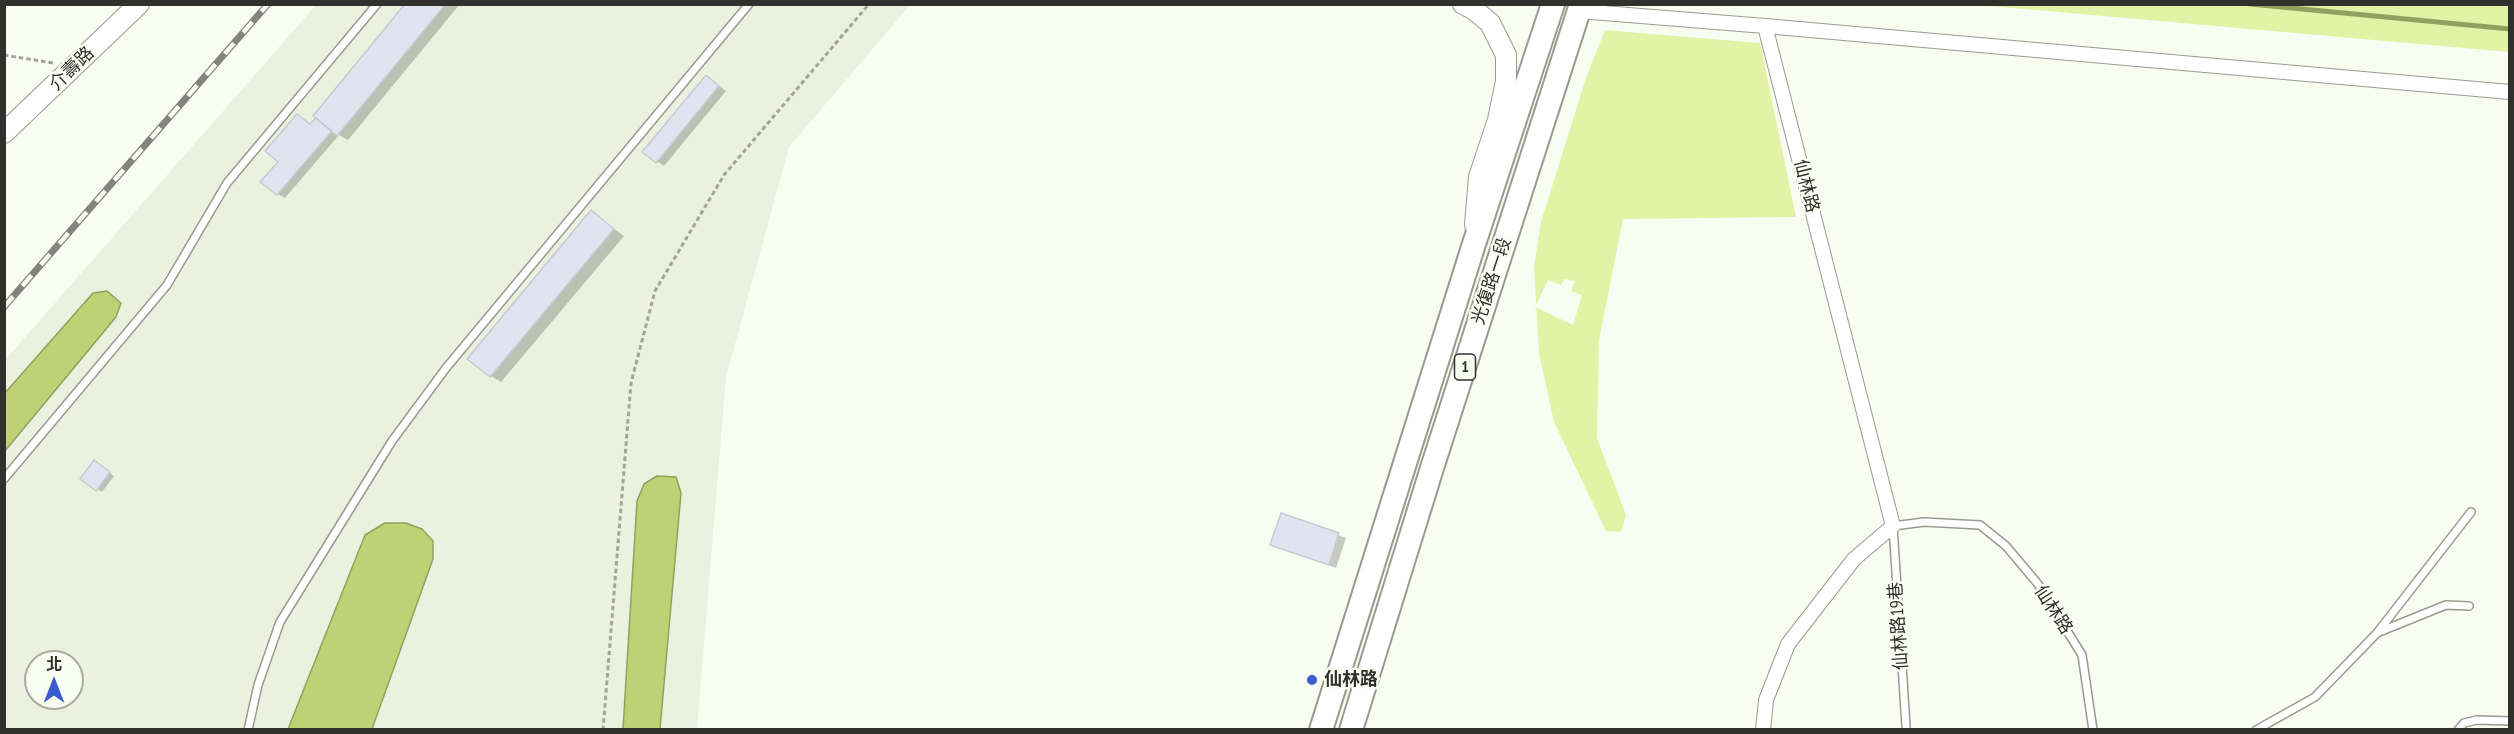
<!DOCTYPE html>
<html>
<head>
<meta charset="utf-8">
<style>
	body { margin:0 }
	#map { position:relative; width:2514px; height:734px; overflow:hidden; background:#f9fcf1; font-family:"PT Sans Narrow","Noto Sans TC",sans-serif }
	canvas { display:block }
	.frame { position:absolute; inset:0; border:6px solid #30312d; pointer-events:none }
	.north { position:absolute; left:24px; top:650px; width:60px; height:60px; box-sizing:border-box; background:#f9fcf1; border:2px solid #a9aba3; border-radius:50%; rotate:0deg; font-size:16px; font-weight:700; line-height:24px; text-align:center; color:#30312d }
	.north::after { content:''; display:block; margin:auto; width:21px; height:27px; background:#3a5cce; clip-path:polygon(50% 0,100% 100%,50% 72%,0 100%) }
</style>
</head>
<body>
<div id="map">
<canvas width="2514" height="734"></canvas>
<div class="frame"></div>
<div class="north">北</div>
</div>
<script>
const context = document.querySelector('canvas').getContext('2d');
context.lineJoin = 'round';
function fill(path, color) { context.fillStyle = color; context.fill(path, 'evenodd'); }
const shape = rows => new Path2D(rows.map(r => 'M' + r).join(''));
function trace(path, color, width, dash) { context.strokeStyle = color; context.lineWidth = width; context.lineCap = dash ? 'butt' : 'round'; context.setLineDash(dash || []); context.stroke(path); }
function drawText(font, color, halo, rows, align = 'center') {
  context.font = font + ' "PT Sans Narrow","Noto Sans TC",sans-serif'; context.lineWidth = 5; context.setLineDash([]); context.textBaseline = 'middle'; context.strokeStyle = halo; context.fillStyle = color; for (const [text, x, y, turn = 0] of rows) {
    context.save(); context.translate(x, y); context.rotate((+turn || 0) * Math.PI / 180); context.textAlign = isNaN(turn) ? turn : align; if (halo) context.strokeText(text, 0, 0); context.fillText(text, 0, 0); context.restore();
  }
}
fill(shape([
	[316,5,910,5,789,147,726,377,697,729,5,730,5,360],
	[36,662,72,662,72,698,36,698]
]), '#ecf1df');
fill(shape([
	[1979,5,2509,5,2509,52],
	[1605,30,1760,43,1796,217,1623,219,1599,340,1597,438,1626,515,1621,532,1606,531,1554,422,1539,353,1534,267,1541,222,1586,78],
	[1564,279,1575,281,1571,291,1582,295,1573,325,1535,307,1548,280,1561,285]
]), '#e2f3a7');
const water = shape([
	[107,291,121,303,116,317,5,451,5,393,93,293,107,291],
	[657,476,676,477,681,493,660,729,623,729,637,501,644,484,657,476],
	[385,523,406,523,422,529,433,541,433,559,372,729,288,729,365,535,385,523]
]);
fill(water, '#bed174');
trace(water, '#93a15f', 1.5);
fill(shape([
	[407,4,460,4,348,140,339,135,285,198,278,194],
	[706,77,726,91,664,166,657,161],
	[591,212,624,236,501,382,491,376],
	[99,465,114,476,102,492,82,479],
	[1282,515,1346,538,1336,568,1272,545]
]), '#0003');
trace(shape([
	[2250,4,2510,29]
]), '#93a15f', 5);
const building = shape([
	[405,4,446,4,337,136,313,116,405,4],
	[706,75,719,86,656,163,642,152,706,75],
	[297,114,310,124,316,118,332,131,277,195,260,182,278,162,265,151,297,114],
	[591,210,614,229,490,377,467,359,591,210],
	[94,460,110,472,96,491,80,479,94,460],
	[1281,513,1339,533,1329,565,1270,545,1281,513]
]);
fill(building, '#e0e4ee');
trace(building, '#c5cad4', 1.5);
const lane = shape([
	[4,479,167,285,227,183,377,4],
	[2379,632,2446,605,2469,606],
	[1906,726,1893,526,1924,522,1980,525,2006,546,2038,584,2082,655,2093,730],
	[248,730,258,685,280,622,392,441,446,368,749,4],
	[2256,730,2315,697,2377,633,2471,512],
	[2458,730,2464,723,2477,720,2510,721]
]);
const street = shape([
	[1579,11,1765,26,1893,526,1854,559,1788,644,1766,700,1763,730],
	[1765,26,2510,92]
]);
const secondary = shape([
	[1463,4,1473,9,1490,23,1506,55,1506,81,1498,120,1479,177,1475,225],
	[4,133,139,4]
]);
const primary = shape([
	[1321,730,1473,247,1553,4],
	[1351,730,1432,468,1581,4]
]);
trace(lane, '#999b91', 10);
trace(street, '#999b91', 16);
trace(secondary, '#999b91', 22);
trace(primary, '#999b91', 26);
trace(shape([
	[4,55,53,63],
	[603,730,631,383,655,291,724,175,869,4]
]), '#a2a49c', 3, [4.5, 3]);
trace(lane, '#fff', 7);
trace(street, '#fff', 14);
trace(secondary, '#fff', 20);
trace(primary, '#fff', 22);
const rail = shape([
	[4,307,268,4]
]);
trace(rail, '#83847e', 7);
trace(rail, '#f9fcf1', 4.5, [14]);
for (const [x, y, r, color] of [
	[1312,680,6,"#3a5cce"]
]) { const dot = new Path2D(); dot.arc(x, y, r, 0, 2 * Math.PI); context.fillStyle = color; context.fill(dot); trace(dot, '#f9fcf1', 2); }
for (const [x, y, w] of [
	[1465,367,21]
]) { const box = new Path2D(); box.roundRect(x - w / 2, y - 13, w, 26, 4.5); context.fillStyle = '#f9fcf1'; context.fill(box); trace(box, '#30312d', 1.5); }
drawText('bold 16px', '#30312d', null, [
	["1",1465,367]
]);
drawText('18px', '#30312d', '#f9fcf1', [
	["介壽路",72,69,-44],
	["仙林路",1806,186,76],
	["光復路一段",1492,281,-72],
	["仙林路",2053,610,57],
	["仙林路19巷",1899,626,-94]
]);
drawText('bold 18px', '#30312d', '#f9fcf1', [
	["仙林路",1324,680]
], 'left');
</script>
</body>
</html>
